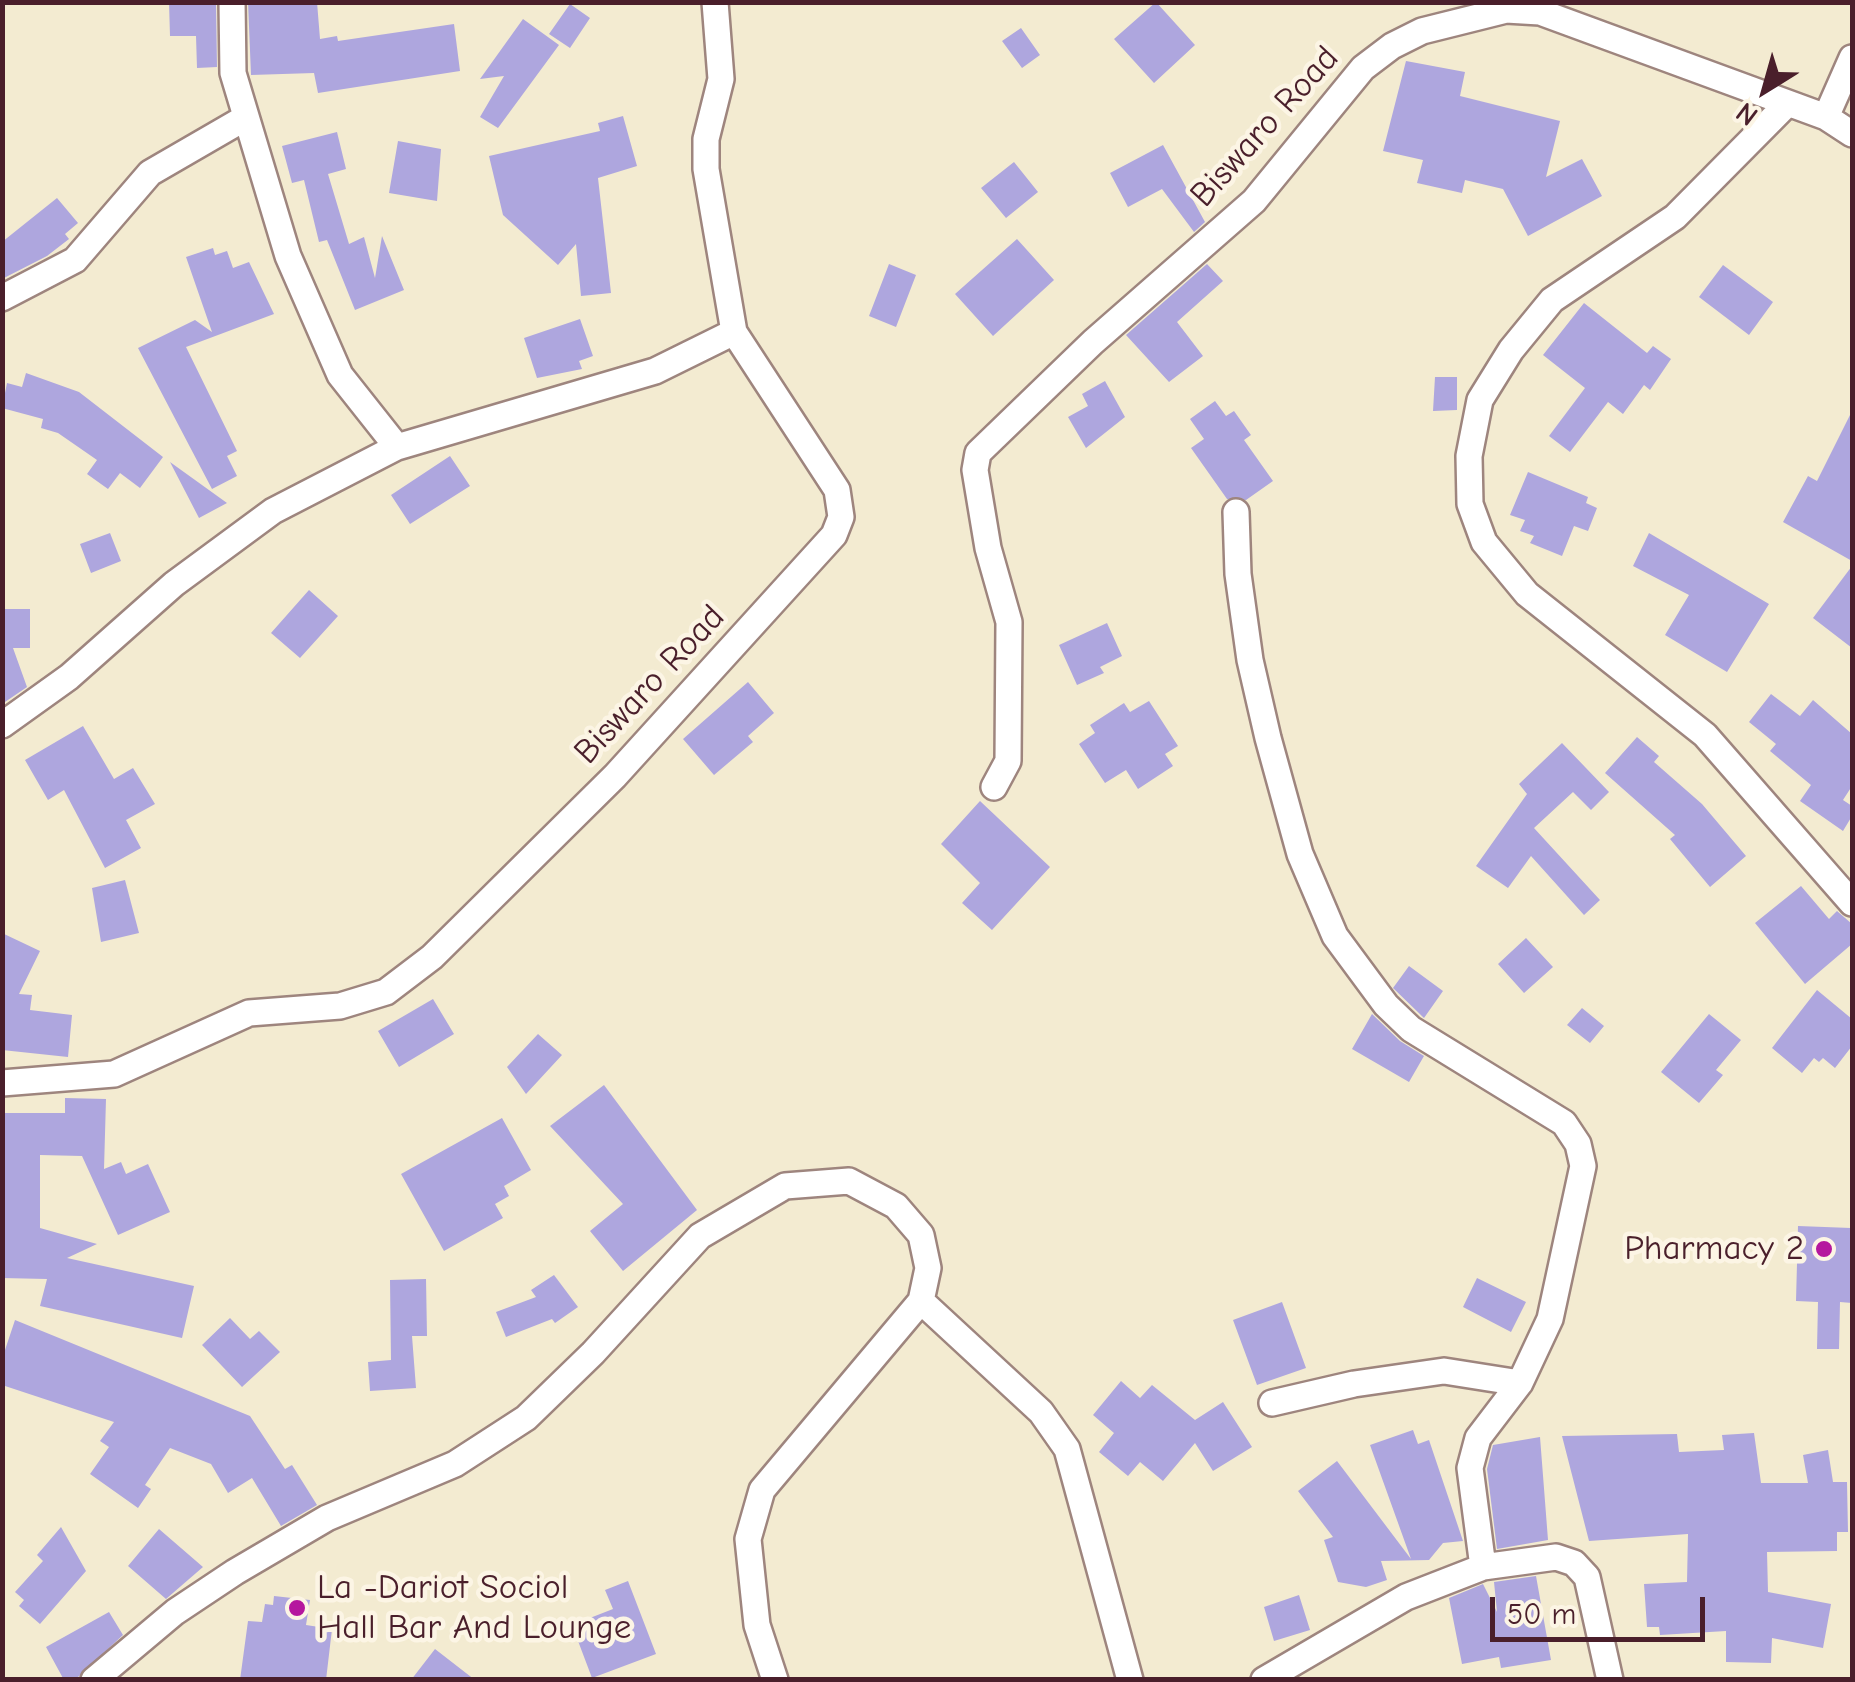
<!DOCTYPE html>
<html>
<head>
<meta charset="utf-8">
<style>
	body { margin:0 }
	#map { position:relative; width:1855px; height:1682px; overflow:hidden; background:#f3ebd1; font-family:"Comic Neue",sans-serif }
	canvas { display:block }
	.frame { position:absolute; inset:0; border:5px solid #4a1f2b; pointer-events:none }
	.north { position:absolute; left:1715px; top:40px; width:100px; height:100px; -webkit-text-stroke:8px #fcf5e5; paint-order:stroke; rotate:217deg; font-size:28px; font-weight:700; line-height:40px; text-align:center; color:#4a1f2b }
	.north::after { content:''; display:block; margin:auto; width:35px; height:45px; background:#4a1f2b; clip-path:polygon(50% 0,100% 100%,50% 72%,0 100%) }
	.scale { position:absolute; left:1490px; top:1597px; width:215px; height:45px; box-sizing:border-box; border:5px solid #4a1f2b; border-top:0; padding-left:12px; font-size:30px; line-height:35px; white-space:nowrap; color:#4a1f2b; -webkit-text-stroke:8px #fcf5e5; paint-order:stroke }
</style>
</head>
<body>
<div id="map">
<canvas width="1855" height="1682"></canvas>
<div class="frame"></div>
<div class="north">N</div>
<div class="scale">50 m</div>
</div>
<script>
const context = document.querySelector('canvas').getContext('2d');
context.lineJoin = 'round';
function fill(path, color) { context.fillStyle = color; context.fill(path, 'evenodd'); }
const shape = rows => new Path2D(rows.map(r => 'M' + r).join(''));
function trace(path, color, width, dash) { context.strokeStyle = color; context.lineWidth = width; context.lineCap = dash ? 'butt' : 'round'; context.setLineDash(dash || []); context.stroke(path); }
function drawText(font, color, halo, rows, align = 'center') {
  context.font = font + ' "Comic Neue",sans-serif'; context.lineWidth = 9; context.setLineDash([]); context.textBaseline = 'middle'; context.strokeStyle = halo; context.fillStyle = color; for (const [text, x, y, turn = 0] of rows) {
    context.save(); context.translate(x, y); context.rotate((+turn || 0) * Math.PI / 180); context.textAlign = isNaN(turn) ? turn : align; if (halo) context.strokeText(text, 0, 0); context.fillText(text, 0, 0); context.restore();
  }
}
fill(shape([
	[169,2,216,2,217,67,197,68,196,36,170,36],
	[248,2,317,2,320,39,337,36,338,41,454,24,460,71,318,93,314,73,251,75],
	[1156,2,1195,45,1154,83,1114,39],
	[570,4,590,18,570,48,549,34],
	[523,19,559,45,498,128,480,117,504,76,480,79],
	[1021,28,1040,55,1022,68,1002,41],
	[1406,61,1465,72,1460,96,1560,121,1546,177,1582,159,1602,196,1528,236,1503,189,1465,180,1462,193,1417,183,1423,160,1383,151],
	[623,116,637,166,598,178,611,293,581,296,576,244,558,265,503,215,489,156,600,131,598,123],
	[337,132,346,169,328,174,349,244,364,237,375,278,382,236,404,290,355,310,327,240,319,242,304,180,292,183,282,146],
	[398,141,441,149,437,201,389,193],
	[1163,145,1205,222,1194,232,1162,189,1128,207,1110,173],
	[1014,162,1038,192,1006,218,981,188],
	[57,198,78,223,65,234,69,239,47,256,2,279,2,242],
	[1017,239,1054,280,993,336,955,294],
	[213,248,215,255,227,251,233,268,249,262,274,314,186,347,237,451,227,456,237,476,212,489,138,348,195,320,212,332,186,257],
	[889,264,916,275,896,327,869,316],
	[1207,264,1223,281,1177,322,1203,356,1169,382,1126,335],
	[1723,265,1773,302,1749,335,1699,297],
	[1584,303,1647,353,1653,346,1671,359,1650,390,1644,385,1623,414,1608,402,1570,452,1549,436,1585,388,1543,355],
	[580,319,593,356,579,361,582,369,537,378,524,338],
	[26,373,79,392,163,457,140,488,120,473,108,489,87,474,97,460,58,433,41,428,43,419,2,408,7,383,22,387],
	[1435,377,1457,377,1457,410,1433,411],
	[1105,381,1125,417,1086,448,1068,417,1088,406,1082,394],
	[1215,401,1226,416,1234,411,1251,435,1244,440,1273,481,1246,500,1227,499,1191,448,1204,439,1190,419],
	[1852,411,1852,561,1783,522,1808,476,1817,481],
	[450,456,470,486,410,524,391,495],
	[170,462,227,503,199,518],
	[1528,472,1588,497,1586,503,1597,508,1588,531,1574,526,1562,556,1530,543,1534,536,1520,531,1525,520,1510,515],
	[110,533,121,561,91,573,80,544],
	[1649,533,1769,604,1727,672,1665,635,1689,595,1633,566],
	[1852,566,1852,648,1813,618],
	[309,590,338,616,300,658,271,633],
	[2,609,30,609,30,648,13,648,27,687,2,704],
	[1107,623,1122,656,1100,667,1104,673,1077,685,1059,645],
	[748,682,774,713,748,736,753,742,714,775,683,739],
	[1771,694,1800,716,1813,700,1852,734,1852,786,1843,800,1852,806,1852,816,1843,831,1800,801,1811,785,1770,751,1776,744,1749,722],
	[1149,701,1178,746,1165,754,1173,766,1138,789,1126,770,1105,783,1079,744,1095,733,1090,725,1124,703,1130,712],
	[83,726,114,779,133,768,155,804,126,820,141,848,105,868,64,790,48,800,25,760],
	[1637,737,1659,756,1654,762,1702,804,1746,856,1710,887,1670,839,1675,835,1605,773],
	[1562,743,1609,792,1591,810,1573,792,1534,828,1600,900,1584,915,1531,856,1508,888,1476,866,1527,794,1519,784],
	[980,801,1050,867,992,930,962,903,980,883,941,844],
	[125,880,139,933,101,942,92,888],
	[1801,886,1829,919,1837,911,1852,924,1852,944,1805,984,1755,923],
	[2,933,40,951,19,994,32,995,30,1010,72,1015,68,1057,2,1050],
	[1526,938,1553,967,1524,993,1498,964],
	[1409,966,1443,991,1424,1018,1393,988],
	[1817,990,1852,1019,1852,1046,1835,1068,1823,1058,1819,1062,1814,1058,1802,1073,1772,1048],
	[433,999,454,1034,399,1067,378,1031],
	[1582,1008,1604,1026,1590,1043,1567,1025],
	[1372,1014,1400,1041,1424,1056,1409,1082,1352,1049],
	[1709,1014,1741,1040,1716,1070,1723,1075,1699,1103,1661,1072],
	[538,1034,562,1055,526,1094,507,1067],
	[604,1085,697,1210,623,1271,590,1231,623,1204,550,1126],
	[65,1098,106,1099,104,1169,121,1162,126,1174,148,1164,170,1212,118,1235,82,1156,40,1155,40,1228,97,1244,67,1258,194,1286,182,1338,40,1306,47,1279,2,1278,2,1113,65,1113],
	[502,1118,531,1170,504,1186,509,1196,495,1204,503,1218,444,1251,401,1174],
	[1798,1226,1851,1228,1852,1303,1840,1302,1839,1349,1817,1349,1818,1302,1796,1301],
	[554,1275,578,1307,555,1323,552,1319,506,1337,496,1312,536,1297,531,1290],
	[1477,1278,1526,1302,1511,1332,1463,1307],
	[426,1279,427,1336,412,1336,416,1388,370,1391,368,1362,391,1360,390,1280],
	[1282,1302,1306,1368,1257,1385,1233,1320],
	[230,1318,250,1339,259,1331,280,1352,242,1387,202,1345],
	[15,1320,250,1416,285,1469,292,1465,317,1505,281,1526,252,1478,228,1493,211,1464,170,1448,145,1485,151,1489,138,1508,90,1474,109,1447,100,1441,114,1422,2,1385,2,1359],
	[1121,1381,1140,1398,1152,1385,1195,1420,1223,1402,1252,1447,1213,1471,1195,1443,1163,1481,1140,1462,1128,1476,1099,1452,1114,1433,1093,1415],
	[1413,1430,1418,1444,1429,1440,1463,1541,1443,1543,1429,1560,1381,1561,1387,1580,1366,1587,1338,1582,1324,1540,1333,1537,1298,1491,1337,1461,1411,1559,1370,1445],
	[1754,1433,1761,1483,1808,1483,1803,1455,1828,1450,1833,1482,1847,1482,1848,1532,1837,1532,1837,1551,1767,1552,1768,1592,1831,1604,1823,1648,1772,1638,1771,1663,1726,1662,1726,1631,1660,1635,1659,1627,1647,1627,1644,1584,1687,1582,1688,1534,1589,1541,1562,1436,1677,1434,1679,1452,1724,1450,1722,1435],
	[1540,1437,1548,1540,1497,1549,1487,1469,1493,1445],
	[61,1527,86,1571,40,1624,19,1606,24,1600,15,1592,43,1561,37,1555],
	[159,1529,203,1567,166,1599,128,1566],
	[1536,1576,1551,1660,1501,1668,1499,1657,1462,1664,1449,1598,1483,1584,1497,1612,1494,1582],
	[628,1581,656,1654,592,1678,572,1625,613,1609,605,1590],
	[1299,1595,1310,1630,1274,1641,1264,1607],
	[274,1596,310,1600,306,1625,332,1629,326,1680,240,1680,248,1621,262,1622,265,1604,273,1605],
	[109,1612,123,1635,78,1677,64,1680,46,1647],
	[435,1649,475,1680,411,1680]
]), '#aea6de');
const street = shape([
	[232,2,233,73,288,256,340,375,397,447],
	[1786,105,1675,217,1552,300,1511,350,1480,400,1469,456,1470,504,1484,542,1527,594,1705,735,1852,903],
	[1826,117,1852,58],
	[2,298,75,260,150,173,245,118],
	[1236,512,1238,574,1250,660,1268,738,1300,854,1335,936,1386,1005,1411,1029,1564,1123,1578,1144,1583,1166,1550,1319,1520,1383,1478,1438,1470,1468,1483,1567],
	[2,725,69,677,174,584,273,511,397,447,655,371,734,332],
	[994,787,1008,761,1009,622,988,548,975,470,978,453,1093,342,1254,201,1363,68,1392,46,1422,31,1506,10,1540,12,1826,117,1852,134],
	[2,1083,114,1074,249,1013,340,1006,386,992,432,957,615,776,834,535,841,517,837,490,734,332,706,169,706,139,721,79,715,2],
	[921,1301,1041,1412,1067,1449,1130,1680],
	[1272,1403,1354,1384,1444,1371,1520,1383],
	[94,1680,175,1612,235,1572,327,1518,455,1464,526,1418,593,1353,700,1236,785,1186,849,1181,896,1206,921,1235,928,1268,921,1301,762,1490,748,1539,757,1625,775,1680],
	[1264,1680,1406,1597,1483,1567,1556,1557,1574,1563,1587,1577,1610,1680]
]);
trace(street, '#9e857e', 30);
trace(street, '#fff', 25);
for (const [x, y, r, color] of [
	[1824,1249,10,"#b5179e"],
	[297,1608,10,"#b5179e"]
]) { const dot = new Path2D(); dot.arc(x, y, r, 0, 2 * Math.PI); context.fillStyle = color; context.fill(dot); trace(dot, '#fcf5e5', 4); }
drawText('35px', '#4a1f2b', '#fcf5e5', [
	["Biswaro Road",1265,127,-48],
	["Biswaro Road",650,685,-47]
]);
drawText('35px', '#4a1f2b', '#fcf5e5', [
	["Pharmacy 2",1804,1249],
	["La -Dariot Sociol",317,1588,"left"],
	["Hall Bar And Lounge",317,1628,"left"]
], 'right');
</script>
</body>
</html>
